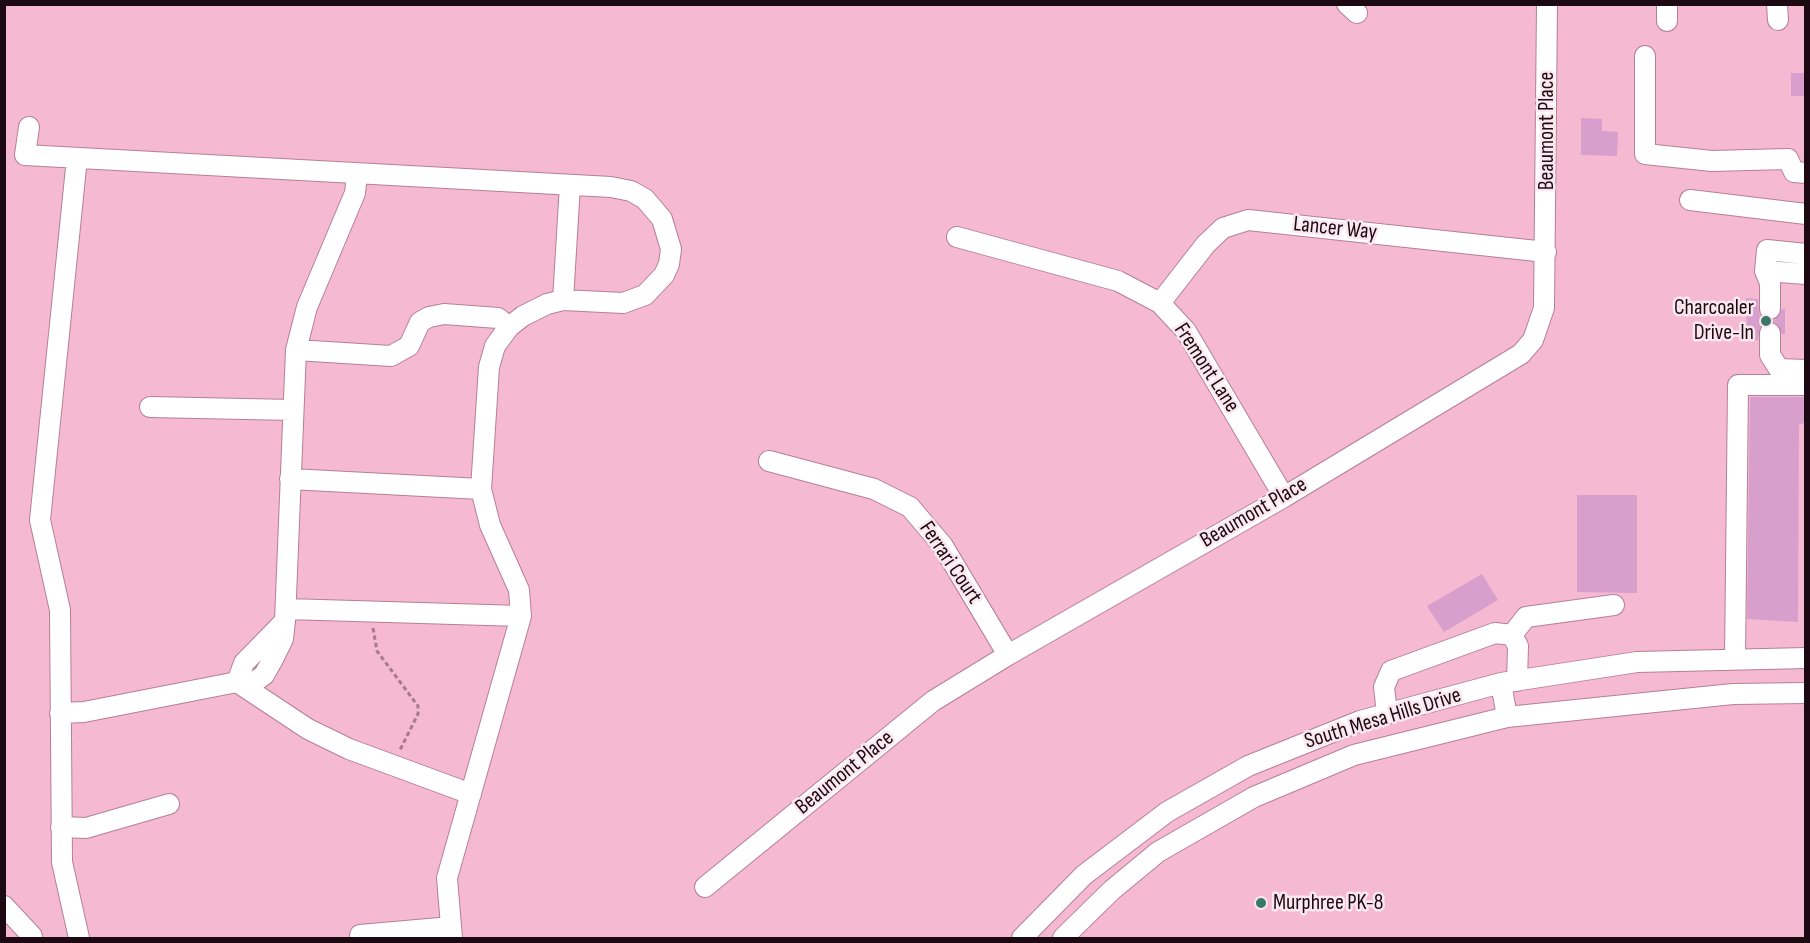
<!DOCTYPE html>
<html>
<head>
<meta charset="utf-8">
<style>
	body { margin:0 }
	#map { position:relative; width:1810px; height:943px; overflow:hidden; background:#f5bad1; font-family:"Sofia Sans Condensed",sans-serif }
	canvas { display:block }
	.frame { position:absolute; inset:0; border:6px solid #1c0911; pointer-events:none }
</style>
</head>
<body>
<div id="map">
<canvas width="1810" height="943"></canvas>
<div class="frame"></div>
</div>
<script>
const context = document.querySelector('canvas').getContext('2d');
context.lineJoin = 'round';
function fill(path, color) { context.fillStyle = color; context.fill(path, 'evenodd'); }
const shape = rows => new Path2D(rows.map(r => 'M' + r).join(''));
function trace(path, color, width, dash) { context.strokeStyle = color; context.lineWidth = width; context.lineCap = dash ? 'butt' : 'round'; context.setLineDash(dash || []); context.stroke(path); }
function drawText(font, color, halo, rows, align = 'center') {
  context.font = font + ' "Sofia Sans Condensed",sans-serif'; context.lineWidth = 5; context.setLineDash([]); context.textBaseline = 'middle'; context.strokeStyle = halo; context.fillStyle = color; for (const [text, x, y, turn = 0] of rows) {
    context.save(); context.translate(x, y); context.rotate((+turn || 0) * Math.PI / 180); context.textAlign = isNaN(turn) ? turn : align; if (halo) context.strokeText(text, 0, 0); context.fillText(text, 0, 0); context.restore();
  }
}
fill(shape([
	[1791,73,1806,73,1806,96,1791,96],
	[1581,118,1602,119,1602,131,1618,132,1617,156,1581,155],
	[1746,298,1758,299,1759,314,1765,320,1775,320,1782,309,1785,309,1785,334,1782,334,1776,323,1769,321,1760,327,1758,340,1747,341],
	[1750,397,1806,397,1806,422,1799,425,1798,622,1747,619],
	[1577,495,1637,495,1637,593,1577,592],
	[1482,574,1498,600,1444,632,1427,606]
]), '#d89ecc');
const minor = shape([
	[1347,4,1357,13],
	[1667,4,1667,21],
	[1777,4,1778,20],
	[1645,56,1645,154,1712,161,1788,159,1794,172,1806,173],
	[29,127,25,155,611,187,631,191,645,199,662,219,671,249,669,264,664,275,645,295,623,303,563,300,547,304,523,316,509,327,495,346,489,367,481,489,490,525,519,590,521,616,447,878,452,938],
	[77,158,40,520,60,610,62,862,79,938],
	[1690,200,1806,214],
	[957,237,1118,281,1160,303,1186,331,1284,497],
	[1765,271,1806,274],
	[563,300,570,185],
	[1160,303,1206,244,1223,228,1248,220,1546,252],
	[1770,309,1770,283,1765,271,1767,250,1806,254],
	[1770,333,1770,355,1779,369,1806,370],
	[296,350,391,356,409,346,420,322,429,317,444,314,498,318,509,327],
	[150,407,293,410],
	[769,461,874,489,910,507,943,546,1008,655],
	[290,479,481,489],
	[287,609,521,616],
	[285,621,296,350,307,307,355,193,357,174],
	[1512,635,1526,617,1614,605],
	[1735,659,1738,385,1806,385],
	[237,682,308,729,349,749,471,794],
	[1501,683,1507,717],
	[60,713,84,712,237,682,253,683,264,675,273,659,283,639,285,621,244,663,237,682],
	[1387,714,1384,687,1391,671,1495,633,1512,635,1518,646,1517,681],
	[61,827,86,828,169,804],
	[705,887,933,701,1008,655,1284,497,1521,354,1533,340,1544,308,1547,4],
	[4,906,32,936],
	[360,935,451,927],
	[1022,938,1084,875,1167,812,1248,766,1360,721,1501,683,1637,662,1806,658],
	[1063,938,1112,890,1158,852,1254,797,1354,755,1507,717,1733,694,1806,693]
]);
trace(minor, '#b67f95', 22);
trace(shape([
	[373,628,377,651,418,706,418,714,400,750]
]), '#a77a8c', 3, [4.5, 3]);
trace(minor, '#fff', 20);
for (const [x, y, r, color] of [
	[1766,321,6,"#387867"],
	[1261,903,6,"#387867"]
]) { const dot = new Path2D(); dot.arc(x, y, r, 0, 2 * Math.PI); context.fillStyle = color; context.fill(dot); trace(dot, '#fbe8ef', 2); }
drawText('22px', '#1c0911', '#fbe8ef', [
	["Beaumont Place",1547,131,-90],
	["Lancer Way",1335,229,6],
	["Fremont Lane",1206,368,57],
	["Beaumont Place",1254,513,-30],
	["Ferrari Court",950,563,56],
	["South Mesa Hills Drive",1383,719,-17],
	["Beaumont Place",845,773,-39]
]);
drawText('22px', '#1c0911', '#fbe8ef', [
	["Charcoaler",1754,308],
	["Drive-In",1754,333],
	["Murphree PK-8",1273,903,"left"]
], 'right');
</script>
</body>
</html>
